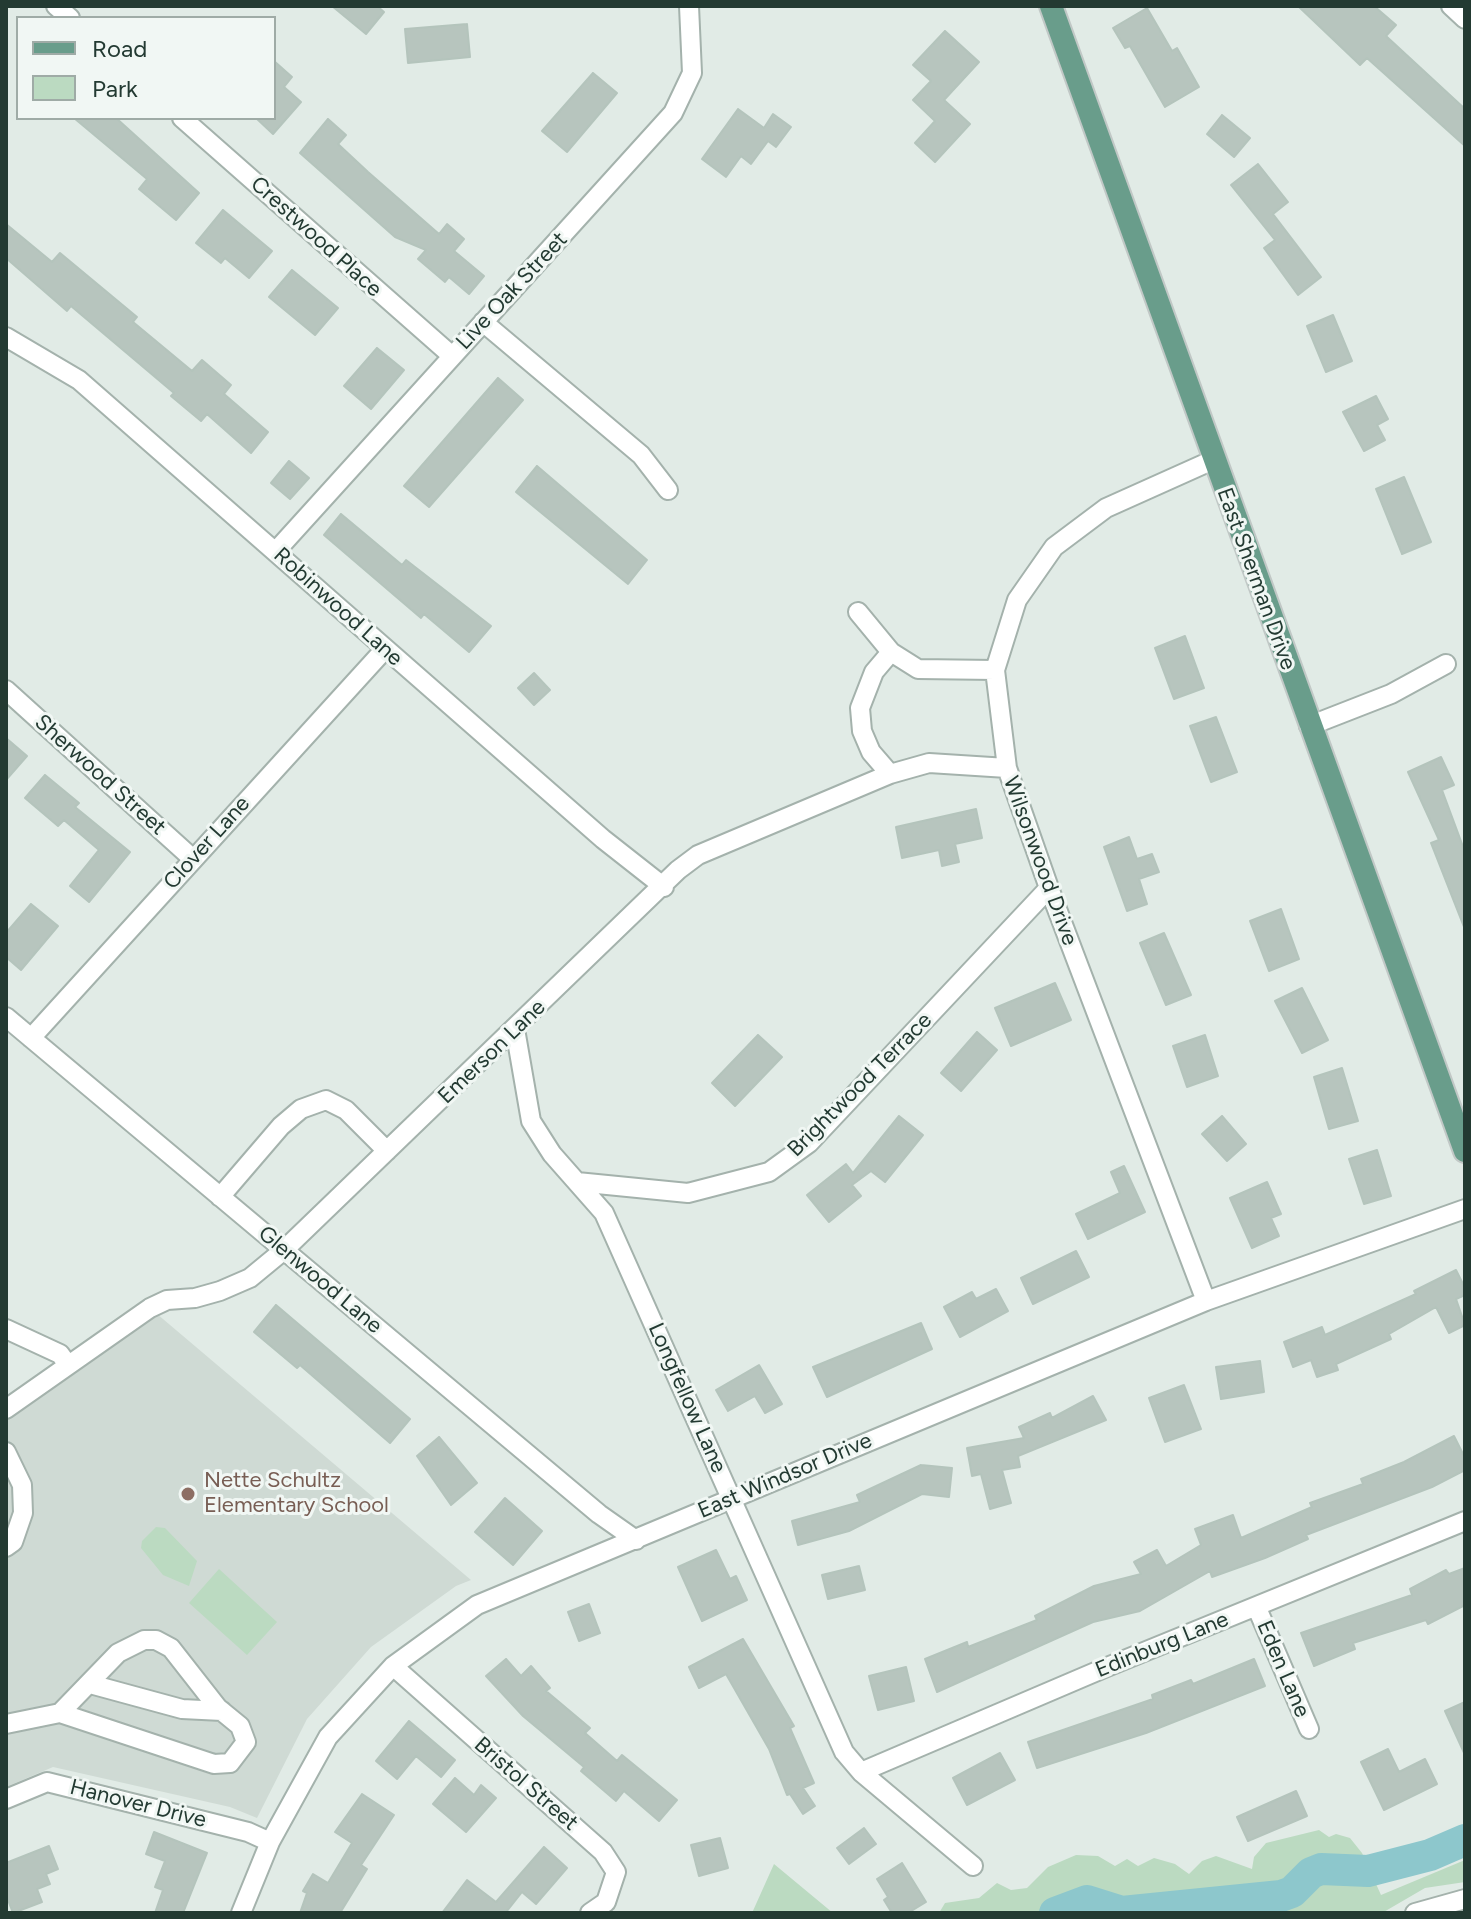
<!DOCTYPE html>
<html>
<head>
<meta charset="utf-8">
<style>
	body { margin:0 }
	#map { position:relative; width:1471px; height:1919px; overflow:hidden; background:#e1ebe6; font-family:Figtree,sans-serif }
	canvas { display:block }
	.frame { position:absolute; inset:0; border:8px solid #233a32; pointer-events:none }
	.legend { position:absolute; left:16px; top:16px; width:260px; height:104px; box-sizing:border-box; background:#f1f7f4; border:2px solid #9faba6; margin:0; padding:10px 14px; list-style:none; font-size:24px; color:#233a32 }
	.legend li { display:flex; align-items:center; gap:16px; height:40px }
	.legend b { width:40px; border:2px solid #9faba6 }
</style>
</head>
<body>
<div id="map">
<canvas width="1471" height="1919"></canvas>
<div class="frame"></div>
<ul class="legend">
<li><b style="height:10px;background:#699d8b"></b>Road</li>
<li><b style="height:22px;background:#bbdac1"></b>Park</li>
</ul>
</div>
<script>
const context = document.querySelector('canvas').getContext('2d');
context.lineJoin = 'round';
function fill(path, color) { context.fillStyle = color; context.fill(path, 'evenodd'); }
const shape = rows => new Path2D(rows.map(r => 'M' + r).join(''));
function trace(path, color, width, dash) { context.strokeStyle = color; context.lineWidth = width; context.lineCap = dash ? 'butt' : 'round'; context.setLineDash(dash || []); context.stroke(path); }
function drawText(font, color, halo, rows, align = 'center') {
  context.font = font + ' Figtree,sans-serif'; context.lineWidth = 6; context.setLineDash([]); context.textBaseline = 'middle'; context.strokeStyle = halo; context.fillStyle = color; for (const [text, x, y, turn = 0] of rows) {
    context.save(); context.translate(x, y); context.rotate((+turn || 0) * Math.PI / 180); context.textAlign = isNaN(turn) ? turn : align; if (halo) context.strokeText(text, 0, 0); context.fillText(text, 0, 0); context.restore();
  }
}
fill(shape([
	[150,1308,471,1580,456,1586,371,1647,307,1719,257,1818,230,1807,53,1767,6,1787,6,1409]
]), '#cfdad4');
fill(shape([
	[156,1527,165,1528,197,1561,189,1586,163,1575,141,1548,142,1541],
	[219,1569,277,1622,247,1655,189,1603],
	[1319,1830,1329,1837,1336,1834,1350,1838,1362,1853,1381,1895,1465,1860,1465,1882,1425,1888,1382,1913,939,1913,945,1903,979,1898,997,1883,1011,1890,1027,1888,1048,1867,1076,1855,1098,1856,1115,1866,1127,1859,1138,1866,1154,1858,1175,1864,1189,1874,1202,1861,1216,1856,1252,1869,1254,1857,1266,1843],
	[774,1864,833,1913,752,1913]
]), '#bbdac1');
trace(shape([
	[1055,1913,1087,1901,1122,1912,1281,1896,1292,1892,1311,1873,1321,1869,1368,1871,1430,1855,1465,1840]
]), '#8dc7cc', 32);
const building = shape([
	[332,6,377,6,384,12,366,34,332,6],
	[1298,6,1374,6,1396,25,1386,36,1465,109,1465,146,1367,58,1360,65,1298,6],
	[1147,8,1172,51,1177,48,1199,87,1165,107,1130,46,1125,48,1113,28,1147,8],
	[467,24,470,57,408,63,405,29,467,24],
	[945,31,979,62,944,100,970,124,935,162,915,143,935,121,913,100,931,81,913,65,945,31],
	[274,61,292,77,284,87,301,102,273,134,256,118,274,118,274,61],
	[593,73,617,93,567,152,542,131,593,73],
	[738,109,764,128,773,114,791,127,776,147,768,141,751,164,741,156,726,177,702,159,738,109],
	[1222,115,1250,138,1234,157,1207,134,1222,115],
	[74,118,116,118,199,193,176,220,139,189,147,179,74,118],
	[328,119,346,135,338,144,368,172,439,234,447,224,464,239,454,251,484,276,469,294,449,277,445,282,418,259,426,250,395,237,300,153,328,119],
	[1258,164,1288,202,1273,214,1321,277,1298,295,1264,248,1275,240,1231,185,1258,164],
	[223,210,272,251,249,278,225,258,221,263,196,243,223,210],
	[6,224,52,262,60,253,137,317,133,322,192,371,202,360,231,385,224,394,268,432,251,453,207,414,201,421,171,396,174,393,71,306,67,311,6,258,6,224],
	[292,270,338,308,315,335,269,297,292,270],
	[1333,315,1352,361,1326,372,1307,326,1333,315],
	[377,348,404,370,371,409,344,386,377,348],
	[498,378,523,400,429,507,404,486,498,378],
	[1376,396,1388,419,1377,425,1385,440,1364,451,1343,412,1376,396],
	[289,461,309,478,290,499,271,483,289,461],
	[537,466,647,560,628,584,516,492,537,466],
	[1404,477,1431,542,1402,554,1376,489,1404,477],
	[341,514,402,565,406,560,491,626,469,652,424,614,421,618,324,535,341,514],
	[1185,636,1204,688,1174,699,1155,648,1185,636],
	[534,673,550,690,534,705,518,688,534,673],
	[1216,717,1237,772,1211,782,1190,726,1216,717],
	[6,738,27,756,6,780,6,738],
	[1441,757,1454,785,1442,790,1465,852,1464,927,1431,843,1439,840,1408,772,1441,757],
	[45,775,79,803,75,807,130,852,89,902,70,886,99,850,64,820,58,826,25,798,45,775],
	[976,809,982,838,955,844,959,862,942,866,939,850,902,858,896,827,976,809],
	[1129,837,1137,859,1152,854,1159,872,1139,879,1147,904,1127,911,1104,847,1129,837],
	[31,904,58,926,21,970,6,957,6,933,31,904],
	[1281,909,1299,959,1269,971,1250,921,1281,909],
	[1164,933,1191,995,1166,1005,1140,943,1164,933],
	[1055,983,1071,1020,1011,1046,995,1008,1055,983],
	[1302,988,1328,1040,1302,1053,1275,1001,1302,988],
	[977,1032,997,1050,961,1091,941,1073,977,1032],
	[758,1035,782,1057,735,1106,712,1083,758,1035],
	[1205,1035,1218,1076,1187,1087,1173,1046,1205,1035],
	[1342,1068,1358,1121,1329,1129,1314,1077,1342,1068],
	[899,1116,923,1135,885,1182,871,1171,852,1185,861,1196,829,1222,807,1195,846,1164,853,1173,899,1116],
	[1222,1116,1246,1144,1227,1161,1202,1134,1222,1116],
	[1377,1150,1391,1196,1364,1204,1349,1159,1377,1150],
	[1124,1166,1145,1212,1088,1239,1076,1214,1120,1193,1111,1172,1124,1166],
	[1267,1182,1281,1214,1271,1218,1279,1236,1252,1248,1230,1198,1267,1182],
	[1076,1251,1089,1277,1033,1304,1021,1278,1076,1251],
	[1456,1270,1465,1288,1465,1295,1456,1299,1465,1325,1449,1333,1436,1307,1389,1334,1391,1339,1336,1364,1338,1370,1317,1377,1311,1360,1293,1367,1284,1342,1322,1327,1325,1335,1416,1294,1414,1291,1456,1270],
	[996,1289,1008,1311,960,1337,944,1307,972,1292,976,1299,996,1289],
	[276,1305,410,1419,390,1443,300,1365,297,1368,254,1332,276,1305],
	[921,1323,932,1349,827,1397,813,1367,921,1323],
	[1260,1361,1264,1392,1221,1399,1216,1367,1260,1361],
	[759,1365,782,1404,765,1413,755,1396,728,1411,716,1390,759,1365],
	[1184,1385,1201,1429,1165,1442,1149,1398,1184,1385],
	[1093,1396,1106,1420,1018,1456,1020,1467,1002,1470,1011,1503,990,1509,981,1474,972,1476,967,1448,1024,1438,1019,1427,1050,1413,1052,1418,1093,1396],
	[1454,1436,1465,1458,1465,1470,1432,1487,1306,1535,1308,1539,1265,1558,1212,1577,1210,1571,1140,1611,1093,1622,937,1692,925,1659,967,1642,968,1647,1037,1620,1035,1616,1094,1586,1141,1574,1134,1562,1157,1550,1166,1566,1201,1545,1195,1529,1233,1515,1241,1538,1312,1507,1310,1503,1363,1484,1361,1479,1404,1462,1454,1436],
	[439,1437,477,1483,451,1505,417,1456,439,1437],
	[921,1465,952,1468,949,1497,922,1494,849,1531,798,1545,792,1521,860,1502,857,1495,921,1465],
	[505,1498,542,1531,513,1565,475,1532,505,1498],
	[716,1550,730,1579,736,1576,747,1600,702,1621,678,1567,716,1550],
	[859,1566,865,1590,828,1599,822,1575,859,1566],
	[1465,1568,1465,1605,1428,1624,1426,1620,1353,1643,1355,1649,1314,1666,1301,1633,1412,1595,1410,1589,1446,1570,1449,1574,1465,1568],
	[589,1604,600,1633,579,1641,568,1612,589,1604],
	[743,1639,794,1726,790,1728,814,1783,803,1788,815,1806,803,1814,790,1794,787,1795,769,1749,726,1674,699,1688,689,1667,743,1639],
	[506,1659,521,1676,531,1666,550,1688,546,1691,590,1728,585,1733,617,1761,622,1755,677,1800,659,1821,624,1791,616,1801,581,1771,584,1767,523,1716,486,1676,506,1659],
	[1254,1659,1265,1686,1146,1733,1037,1768,1028,1742,1153,1699,1152,1695,1191,1680,1193,1684,1254,1659],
	[906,1667,914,1701,878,1710,869,1676,906,1667],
	[1465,1702,1465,1755,1445,1711,1465,1702],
	[409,1721,455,1760,441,1777,416,1756,397,1779,376,1761,409,1721],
	[1388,1749,1399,1772,1425,1759,1437,1784,1384,1810,1361,1762,1388,1749],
	[1000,1753,1015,1780,967,1805,953,1778,1000,1753],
	[455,1778,474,1795,481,1785,496,1798,466,1832,433,1804,455,1778],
	[1296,1791,1307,1816,1248,1841,1237,1817,1296,1791],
	[362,1794,394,1815,361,1865,367,1869,340,1913,300,1913,307,1893,303,1891,313,1874,328,1883,352,1843,335,1832,362,1794],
	[864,1828,876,1844,849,1864,837,1848,864,1828],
	[154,1832,207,1853,183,1913,155,1913,163,1890,155,1887,165,1861,146,1854,154,1832],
	[720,1838,728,1868,699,1876,691,1845,720,1838],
	[49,1846,58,1869,46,1874,50,1884,37,1889,42,1902,13,1913,6,1895,6,1863,49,1846],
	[544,1847,567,1868,536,1904,522,1892,507,1911,510,1913,442,1913,467,1880,496,1902,544,1847],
	[902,1863,926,1902,908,1913,892,1913,884,1900,888,1897,877,1879,902,1863]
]);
fill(building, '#b7c5be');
trace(building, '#b4c4bc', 2);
const minor = shape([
	[56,6,70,18],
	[1451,6,1465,19],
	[182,118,451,355],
	[483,322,641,455,668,490],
	[6,337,79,380,603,839,664,887],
	[276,551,673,113,692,73,689,6],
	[858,612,891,652,918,669,995,670],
	[6,690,193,859],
	[1309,726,1391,694,1446,664],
	[890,774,871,752,862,731,860,708,874,672,891,652],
	[6,1017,599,1514,636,1540],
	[515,1029,531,1121,552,1154,604,1213,844,1752,861,1772,973,1866],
	[31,1038,385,649],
	[577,1182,688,1193,769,1172,809,1143,1049,888],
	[220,1197,281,1126,301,1109,326,1100,346,1110,387,1151],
	[1206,1301,1049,888,1007,768,995,670,1017,600,1054,547,1106,508,1213,460],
	[6,1329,60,1354,68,1365],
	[6,1409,150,1308,167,1300,195,1298,220,1291,250,1278,284,1250,678,870,698,855,890,774,929,763,1007,768],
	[6,1452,22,1485,23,1513,13,1542,6,1547],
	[1257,1608,1309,1729],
	[393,1666,603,1852,616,1872,606,1902,590,1913],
	[90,1684,182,1709,222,1711],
	[6,1724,60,1713,118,1653,144,1640,156,1640,171,1648,218,1708,240,1726,246,1742,230,1763,214,1764,60,1713],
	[861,1772,1107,1667,1465,1521],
	[6,1799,47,1782,248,1832,270,1842],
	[241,1913,270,1842,328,1737,393,1666,477,1605,1206,1301,1465,1209],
	[1415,1913,1465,1899]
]);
const major = shape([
	[1051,6,1465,1151]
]);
trace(minor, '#a4b2ac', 22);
trace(major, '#c1c8c6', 26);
trace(minor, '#fff', 18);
trace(major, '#699d8b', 22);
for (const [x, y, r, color] of [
	[188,1494,8,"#8d6e63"]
]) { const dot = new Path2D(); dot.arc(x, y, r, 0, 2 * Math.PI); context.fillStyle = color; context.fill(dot); trace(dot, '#f1f7f4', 3); }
drawText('22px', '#233a32', '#f1f7f4', [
	["Crestwood Place",316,237,42],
	["Live Oak Street",512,291,-47],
	["East Sherman Drive",1256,579,70],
	["Robinwood Lane",338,607,42],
	["Sherwood Street",100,775,42],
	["Clover Lane",207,843,-48],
	["Wilsonwood Drive",1040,861,70],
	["Emerson Lane",492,1052,-44],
	["Brightwood Terrace",860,1085,-45],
	["Glenwood Lane",320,1280,40],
	["Longfellow Lane",687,1398,66],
	["East Windsor Drive",785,1476,-23],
	["Edinburg Lane",1162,1645,-22],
	["Eden Lane",1283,1669,67],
	["Bristol Street",526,1784,41],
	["Hanover Drive",138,1804,14]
]);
drawText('22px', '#785e54', '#f1f7f4', [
	["Nette Schultz",204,1481],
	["Elementary School",204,1506]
], 'left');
</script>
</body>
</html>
